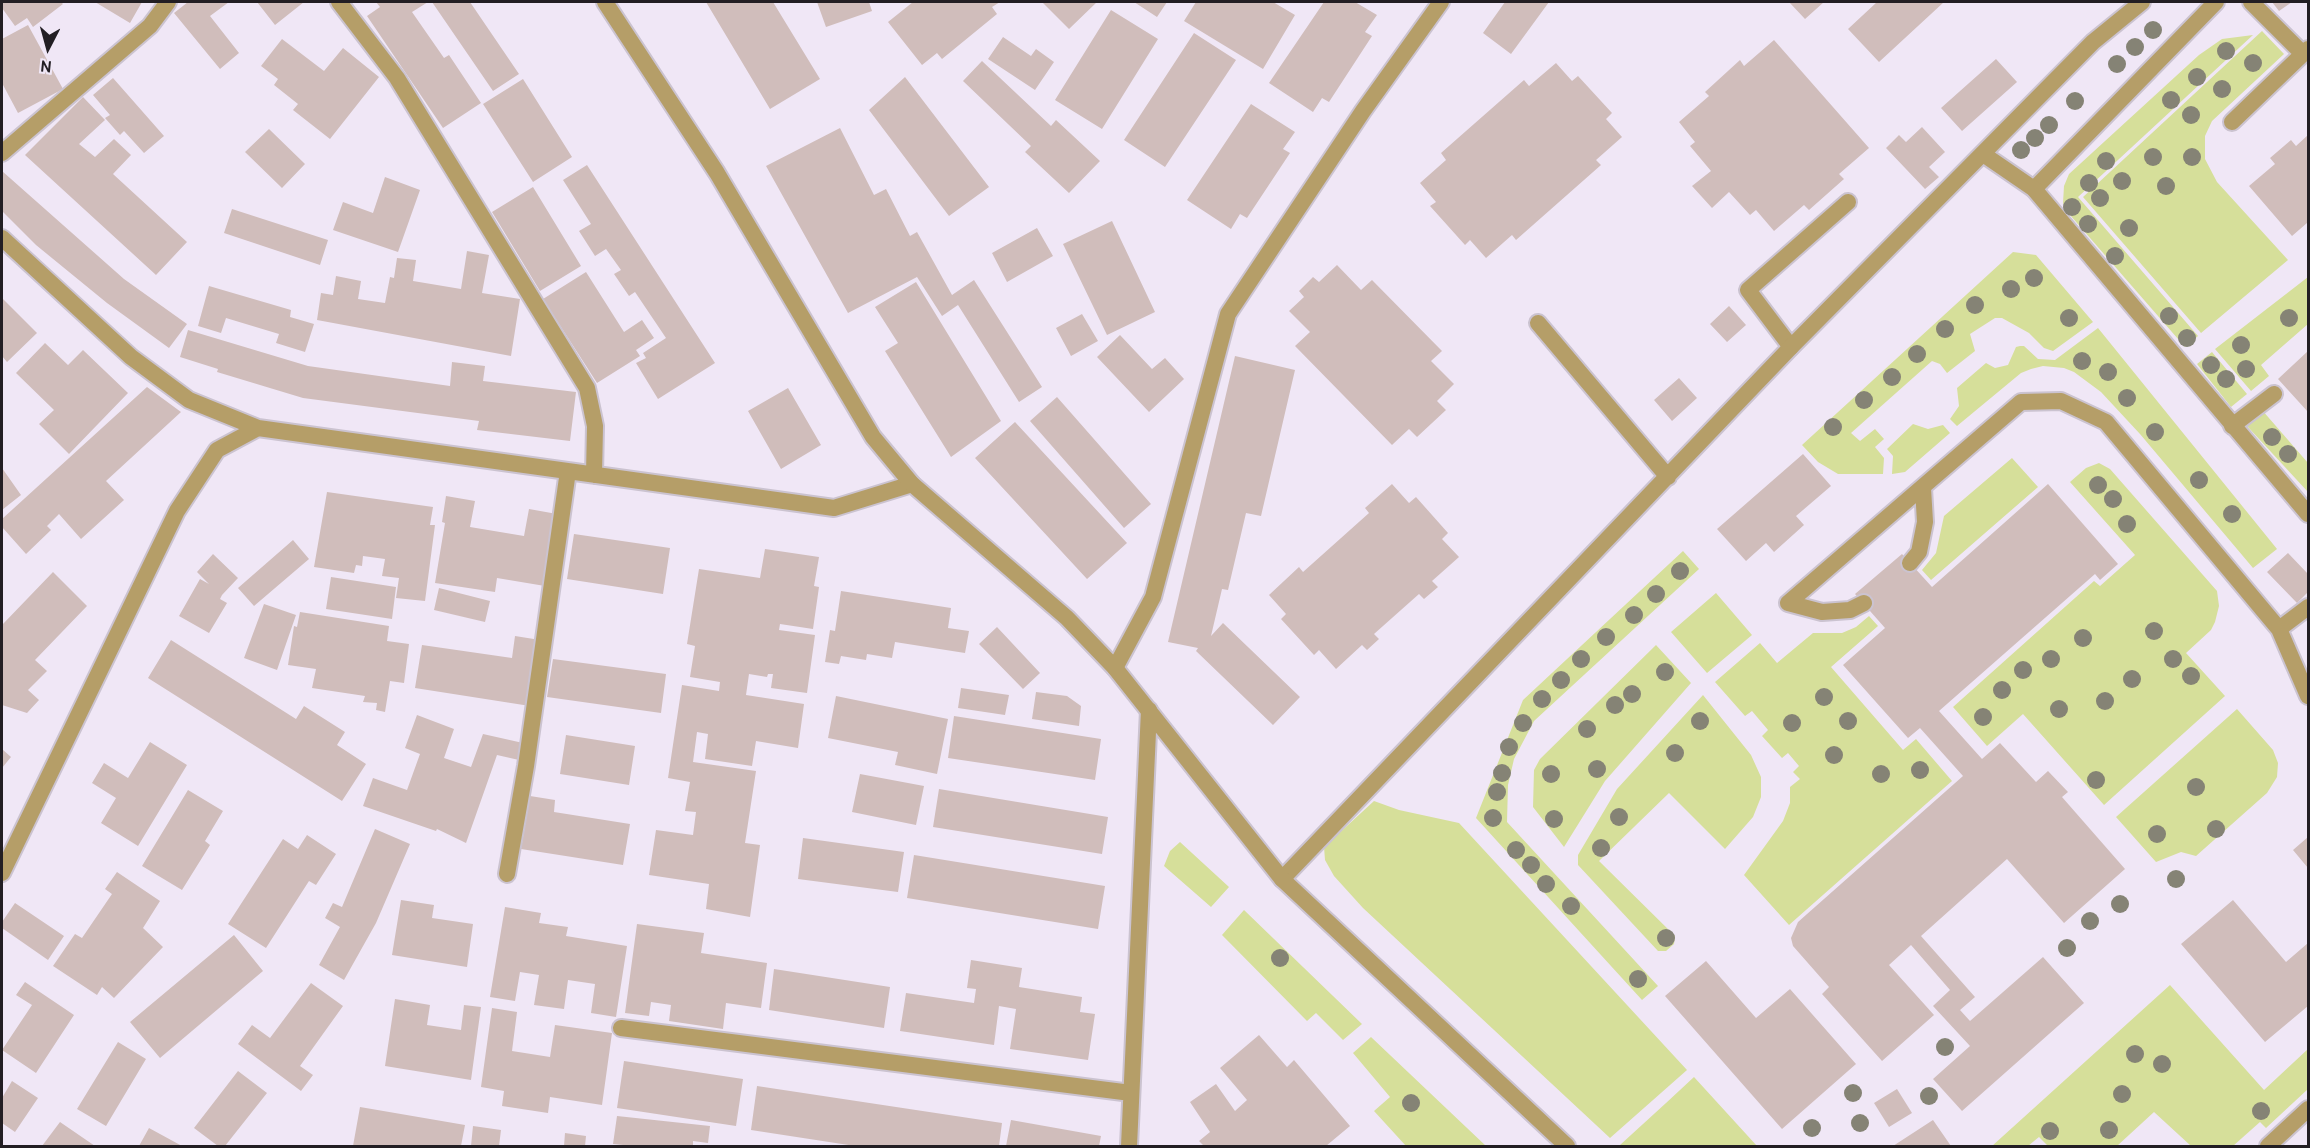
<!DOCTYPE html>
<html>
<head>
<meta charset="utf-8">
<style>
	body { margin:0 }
	#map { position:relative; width:2310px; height:1148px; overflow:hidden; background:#f0e7f6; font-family:Cabin,sans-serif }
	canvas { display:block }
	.frame { position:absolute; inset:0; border:3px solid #221e23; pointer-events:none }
	.north { position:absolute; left:18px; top:18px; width:60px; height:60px; -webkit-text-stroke:4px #f0e7f6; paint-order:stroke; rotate:186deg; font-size:16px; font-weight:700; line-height:24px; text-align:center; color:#221e23 }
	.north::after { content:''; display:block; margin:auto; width:21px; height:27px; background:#221e23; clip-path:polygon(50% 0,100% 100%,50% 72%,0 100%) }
</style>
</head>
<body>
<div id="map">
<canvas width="2310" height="1148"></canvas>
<div class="frame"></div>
<div class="north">N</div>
</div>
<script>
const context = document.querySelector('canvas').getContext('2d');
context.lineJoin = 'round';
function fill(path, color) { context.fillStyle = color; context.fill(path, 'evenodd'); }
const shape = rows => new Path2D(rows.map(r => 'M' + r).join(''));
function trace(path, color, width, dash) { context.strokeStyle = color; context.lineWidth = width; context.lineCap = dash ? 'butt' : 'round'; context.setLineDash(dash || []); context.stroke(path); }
fill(shape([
	[2262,31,2284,54,2212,121,2205,136,2205,159,2217,182,2288,260,2201,333,2083,197],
	[2253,35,2078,197,2198,336,2185,347,2070,215,2063,203,2064,186,2069,174,2199,55,2222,39],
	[2013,252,2036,255,2093,322,2053,351,2044,348,2029,333,2002,318,1995,318,1970,334,1975,351,1947,373,1940,364,1932,361,1851,433,1860,441,1875,429,1884,439,1875,447,1884,458,1883,474,1838,474,1818,462,1802,445],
	[2308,277,2308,324,2261,365,2269,376,2251,391,2215,349],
	[2098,328,2277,549,2253,568,2140,434,2101,392,2074,372,2064,368,2043,366,2031,369,2021,373,1957,426,1950,419,1959,406,1957,388,1986,363,1995,368,2008,365,2016,347,2020,346,2024,346,2038,359,2055,360],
	[2212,352,2247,394,2231,407,2197,364],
	[2262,410,2308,463,2308,492,2247,426],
	[1913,424,1928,429,1943,425,1950,433,1905,472,1892,474,1893,456,1887,449],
	[2012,458,2038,487,1931,580,1922,570,1936,553,1944,516],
	[2099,463,2110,469,2217,591,2219,606,2215,622,2211,630,2186,653,2225,696,2104,805,2023,714,1987,746,1953,707,2094,581,2100,586,2135,555,2070,482,2086,468],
	[1683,551,1699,569,1534,721,1514,759,1508,785,1507,822,1658,986,1642,1000,1476,818,1523,700],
	[1716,593,1752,635,1707,673,1671,632],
	[1869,616,1878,626,1831,667,1903,750,1916,739,1952,781,1789,925,1744,875,1783,821,1790,803,1790,787,1800,779,1793,772,1799,766,1788,753,1782,758,1762,736,1768,730,1752,711,1745,716,1715,682,1760,643,1777,663,1813,633,1842,633,1856,627],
	[1656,645,1691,683,1605,781,1564,847,1533,807,1534,770,1540,759],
	[1703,695,1751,755,1761,777,1761,797,1753,817,1725,849,1669,793,1599,861,1675,936,1674,944,1666,951,1658,951,1578,865,1578,855,1617,789],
	[2237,709,2273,750,2278,763,2277,777,2267,793,2196,856,2181,852,2156,862,2116,817],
	[1374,801,1399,810,1459,823,1687,1070,1610,1138,1363,908,1334,876,1325,860,1324,847],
	[1180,842,1229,887,1211,907,1164,866,1170,851],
	[1244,910,1362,1024,1343,1040,1316,1013,1307,1021,1222,935],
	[2170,985,2264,1090,2308,1049,2308,1089,2266,1128,2260,1122,2233,1146,2191,1146,2154,1112,2117,1146,2048,1146,2039,1137,2028,1146,1992,1146],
	[1371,1037,1486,1146,1406,1146,1374,1111,1390,1097,1353,1053],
	[1694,1077,1757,1146,1620,1145,1666,1103]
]), '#d6df9a');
fill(shape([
	[2,2,61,2,63,4,33,27,27,18,15,26,2,8],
	[95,2,142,2,130,23],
	[188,2,229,2,210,16,239,53,220,69,174,13],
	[257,2,304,2,275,25],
	[376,2,428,2,412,12,444,58,449,55,481,103,443,128,367,16,380,7],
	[432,2,470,2,519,74,493,91],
	[706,2,773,2,820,79,770,109],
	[817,2,869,2,872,11,826,27],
	[913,2,1000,2,992,7,997,14,942,59,937,53,922,65,888,22],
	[1042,2,1097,2,1069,29],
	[1134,2,1167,2,1157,17],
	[1196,2,1273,2,1295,15,1263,69,1184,21],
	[1324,2,1355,2,1377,15,1365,32,1372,36,1329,102,1322,98,1313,112,1269,83],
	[1505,2,1549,2,1511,54,1483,33],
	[1789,2,1824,2,1805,19],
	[1877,2,1944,2,1879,62,1848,29],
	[2272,2,2292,2,2279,11],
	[1111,10,1158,39,1102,129,1055,100],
	[28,25,63,89,18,113,2,83,2,39],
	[1194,33,1236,60,1165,167,1124,140],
	[1003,37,1031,56,1036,49,1054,62,1035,90,988,59],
	[282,39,324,71,343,48,379,77,330,139,293,110,298,104,274,85,278,79,261,66],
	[1774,40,1869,148,1839,174,1844,179,1809,210,1804,205,1774,231,1756,210,1750,215,1729,192,1712,208,1692,186,1711,171,1690,146,1695,142,1679,122,1709,96,1705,92,1740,60,1744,66],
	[1996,59,2017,82,1962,131,1941,108],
	[982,61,1051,126,1056,120,1100,161,1069,193,1025,152,1031,146,963,81],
	[1556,63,1572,81,1578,76,1612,113,1606,119,1622,137,1596,160,1601,165,1516,240,1512,235,1486,258,1470,240,1465,245,1430,206,1436,202,1420,183,1446,160,1441,153,1524,80,1529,86],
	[905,77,989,187,949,216,869,110],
	[113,78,164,136,144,153,124,131,120,135,105,118,110,115,93,95],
	[523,79,572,157,533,182,483,104],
	[83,97,105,120,79,144,95,157,114,139,131,155,113,174,187,242,156,275,25,155],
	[1251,104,1295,132,1283,149,1290,153,1247,218,1240,214,1231,229,1187,200],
	[1922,127,1945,152,1929,167,1939,177,1925,189,1886,148,1899,135,1906,142],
	[840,128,874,195,886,189,910,236,917,232,952,295,974,280,1042,387,1019,402,958,305,942,316,917,277,848,313,766,166],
	[269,129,305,164,282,188,245,152],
	[2308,135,2308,225,2307,223,2292,236,2249,186,2275,164,2270,158,2291,140,2296,146],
	[587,165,715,363,658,399,636,363,646,358,643,353,666,338,635,292,629,296,614,274,621,270,606,249,595,256,579,231,591,224,563,180],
	[2,171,124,279,187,324,169,348,107,303,36,245,2,211],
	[385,177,420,190,398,252,333,230,343,202,373,213],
	[533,187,581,266,540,291,492,212],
	[232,209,328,240,320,265,224,233],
	[1112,221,1155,312,1107,335,1063,244],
	[1037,228,1053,256,1007,282,992,253],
	[467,251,489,255,482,293,520,299,511,356,317,320,321,293,333,295,336,276,361,281,358,299,385,303,390,277,394,278,397,258,416,260,413,281,461,289],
	[1337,265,1361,290,1372,280,1442,351,1431,361,1454,384,1437,401,1446,410,1417,437,1409,429,1392,445,1295,346,1310,332,1289,311,1304,297,1299,291,1313,277,1319,282],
	[586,272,624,332,642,320,654,338,636,350,640,356,597,383,543,299],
	[916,282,1001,421,951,457,885,351,898,343,875,307],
	[209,286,291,310,290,317,314,324,305,352,276,343,279,334,226,318,221,333,198,326],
	[2,298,37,333,7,362,2,356],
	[1729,306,1746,325,1727,342,1710,324],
	[1082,314,1098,341,1071,356,1056,328],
	[188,330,308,366,450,386,452,362,485,366,483,381,576,392,570,441,477,430,479,421,303,398,217,372,218,369,180,357],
	[1120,335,1152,369,1165,358,1184,379,1149,412,1097,357],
	[45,343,68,365,83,350,128,393,69,454,39,424,54,410,16,373],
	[2308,351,2308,412,2278,379],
	[1235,356,1295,370,1261,516,1246,513,1228,590,1222,589,1211,636,1223,623,1300,697,1273,725,1196,651,1198,648,1168,642],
	[1679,378,1697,398,1672,421,1654,400],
	[147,387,181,412,106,481,124,500,81,539,59,514,47,526,51,530,26,554,2,527,2,519],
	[788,388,821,445,781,469,748,411],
	[1057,397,1151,504,1124,528,1030,421],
	[1015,422,1127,543,1087,579,975,458],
	[1803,454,1831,486,1796,516,1804,525,1774,552,1766,543,1746,561,1717,529],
	[2,468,21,495,2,510],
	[1392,484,1409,503,1416,497,1448,533,1442,539,1459,557,1432,581,1438,587,1424,599,1419,594,1374,634,1379,639,1367,650,1362,645,1336,669,1319,650,1314,655,1281,619,1286,614,1269,595,1299,567,1303,572,1369,513,1365,508],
	[2048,484,2118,564,2100,580,2095,574,1939,711,1982,759,2000,743,2036,782,2048,771,2068,792,2062,797,2125,869,2064,923,2007,859,1921,936,1975,997,1960,1010,1970,1021,2043,957,2084,1003,1962,1111,1933,1079,1970,1046,1933,1006,1950,990,1911,945,1889,965,1934,1015,1882,1061,1822,994,1829,987,1793,946,1791,938,1798,922,1963,776,1920,728,1908,738,1843,665,1885,628,1855,594,1902,554,1932,587],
	[327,492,433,507,430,525,435,525,425,601,396,598,399,578,382,576,385,559,363,556,362,566,356,565,354,573,314,567],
	[446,496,475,501,470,527,524,536,529,509,557,514,545,586,497,578,495,592,435,583,445,523,442,522],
	[574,534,670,548,663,594,567,579],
	[293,540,309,559,254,606,238,588],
	[765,549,819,557,814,586,819,587,813,629,780,624,779,630,815,635,807,693,771,688,773,674,768,674,767,677,749,674,746,695,804,704,798,748,756,741,752,766,705,759,708,734,697,732,693,762,756,771,745,843,760,845,750,917,706,909,709,884,649,875,656,830,693,835,696,812,685,811,690,782,668,778,682,685,719,691,720,682,690,677,695,646,687,644,699,569,760,578],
	[2288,553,2308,574,2308,592,2297,603,2267,572],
	[213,554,238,578,222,595,220,599,227,603,209,633,179,616,200,579,209,584,197,572],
	[53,572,87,606,35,660,47,671,28,690,39,700,27,713,2,705,2,625],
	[331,577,396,587,392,619,326,609],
	[439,588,490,601,485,622,434,610],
	[841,591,951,608,948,628,969,631,965,653,895,642,892,658,867,654,866,660,841,656,839,664,825,662,830,630,835,631],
	[264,604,296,615,277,670,244,658],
	[300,612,389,626,387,641,409,644,404,683,390,681,385,712,376,710,377,703,363,702,365,696,312,688,316,669,288,665,294,626,297,627],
	[997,627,1040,673,1023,689,979,644],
	[515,636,540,640,530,706,415,688,422,645,512,658],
	[171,640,296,719,304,706,345,732,337,745,366,764,342,801,148,678],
	[553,659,666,674,661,713,547,697],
	[961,688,1009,695,1005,715,958,708],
	[1036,692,1067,696,1081,706,1079,726,1032,719],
	[836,696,948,719,937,774,895,765,898,752,828,738],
	[417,715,454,729,444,758,471,767,483,734,523,743,519,760,497,755,466,843,437,829,436,831,363,806,373,778,407,790,420,754,405,748],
	[954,716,1101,739,1095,780,948,758],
	[566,735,635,746,629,785,560,774],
	[150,742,187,765,138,846,101,823,116,798,92,783,104,763,128,778],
	[2,749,11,757,2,768],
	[860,774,924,786,916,825,852,812],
	[939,789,1108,817,1102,854,933,827],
	[188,790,223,811,205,841,210,845,182,890,142,866],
	[530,796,555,800,554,812,630,824,623,865,521,849],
	[375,829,410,844,376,923,344,980,319,965,340,927,325,918,333,903,342,907],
	[307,835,336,854,316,885,309,881,266,948,228,924,283,839,298,849],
	[2308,837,2308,868,2293,850],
	[803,838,904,852,898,892,798,879],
	[914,855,1105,886,1098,929,907,898],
	[117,872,160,901,143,928,163,947,114,998,102,987,97,995,53,966,75,934,82,938,112,894,105,889],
	[401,900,434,905,432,918,473,924,467,967,392,955],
	[2233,900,2286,962,2308,943,2308,1006,2265,1042,2181,944],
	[15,903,64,936,48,960,2,928,2,922],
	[505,907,541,913,539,923,568,927,566,936,627,946,616,1017,591,1013,595,984,568,980,564,1009,534,1005,539,975,520,972,515,1001,490,997],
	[637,924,704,933,701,953,767,963,761,1008,726,1003,723,1029,669,1021,671,1005,651,1002,649,1016,625,1013],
	[234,935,263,971,160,1058,130,1022],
	[971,960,1022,968,1019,987,1082,997,1080,1012,1095,1014,1088,1060,1010,1049,1016,1009,999,1006,994,1045,900,1031,906,993,974,1003,976,989,967,988],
	[1706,961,1756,1018,1790,989,1856,1064,1782,1129,1665,996],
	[774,969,890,987,884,1028,769,1010],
	[25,982,74,1015,36,1073,2,1050,32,1005,16,995],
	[311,983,343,1006,300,1066,313,1075,301,1091,238,1044,252,1025,270,1038],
	[395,999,430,1005,427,1025,461,1030,464,1005,481,1007,471,1080,385,1066],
	[492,1008,517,1012,512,1051,550,1057,555,1025,612,1033,602,1105,550,1097,548,1113,502,1106,504,1091,481,1087],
	[1259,1035,1287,1067,1294,1060,1350,1126,1326,1146,1204,1146,1199,1141,1210,1132,1190,1102,1216,1084,1235,1111,1247,1100,1220,1068],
	[118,1042,146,1059,106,1126,77,1109],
	[624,1061,743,1079,736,1126,617,1108],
	[238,1071,267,1093,225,1146,218,1146,194,1128],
	[12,1081,38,1098,15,1132,2,1123,2,1098],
	[757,1086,1002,1123,999,1146,855,1146,751,1130],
	[1897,1089,1912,1113,1889,1127,1874,1103],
	[360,1107,465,1125,461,1146,353,1146],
	[617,1116,710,1126,708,1143,693,1141,693,1146,633,1146,613,1144],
	[1011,1120,1101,1136,1099,1146,1006,1146],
	[1933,1120,1951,1146,1893,1146],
	[60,1122,95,1146,42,1146],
	[473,1126,501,1130,499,1146,471,1146],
	[149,1128,182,1146,139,1146],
	[565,1133,586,1136,585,1146,564,1146]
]), '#d0bdbb');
const service = shape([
	[2251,2,2303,54],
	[2232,122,2308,49],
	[2034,189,2216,2],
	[1791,347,1748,290,1848,202],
	[2232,426,2274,394],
	[1910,563,1919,552,1925,522,1923,488],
	[1788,603,2021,402,2061,401,2106,422,2279,629,2308,607],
	[1788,603,1822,612,1850,610,1864,603],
	[2279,629,2308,696],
	[2268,1146,2308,1109]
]);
const minor = shape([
	[339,2,397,78,587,388,595,426,594,475],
	[2,153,150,26,168,2],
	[1983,154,2034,189,2308,514],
	[2,238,131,357,189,400,258,428,834,508,912,484],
	[1538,323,1668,477],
	[1115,668,1153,597,1228,314,1363,111,1441,2],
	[2,873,177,511,217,450,258,428],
	[507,874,526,766,568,471],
	[1282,879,1791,347,2093,42,2142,2],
	[621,1028,1131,1093],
	[1129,1146,1149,710]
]);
const tertiary = shape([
	[605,2,717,173,873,437,912,484,1067,618,1115,668,1282,879,1567,1146]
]);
trace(service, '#cbc3d0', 20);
trace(minor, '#cbc3d0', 20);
trace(tertiary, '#cbc3d0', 20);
trace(service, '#b59e68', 16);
trace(minor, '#b59e68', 16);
trace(tertiary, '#b59e68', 16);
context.fillStyle = '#858375';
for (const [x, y] of [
	[2153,30],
	[2135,47],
	[2226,51],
	[2253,63],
	[2117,64],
	[2197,77],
	[2222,89],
	[2171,100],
	[2075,101],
	[2191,115],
	[2049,125],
	[2035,138],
	[2021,150],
	[2153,157],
	[2192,157],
	[2106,161],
	[2122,181],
	[2089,183],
	[2166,186],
	[2100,198],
	[2072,207],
	[2088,224],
	[2129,228],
	[2115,256],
	[2034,278],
	[2011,289],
	[1975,305],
	[2169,316],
	[2069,318],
	[2289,318],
	[1945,329],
	[2187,338],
	[2241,345],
	[1917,354],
	[2082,361],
	[2211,365],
	[2246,369],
	[2108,372],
	[1892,377],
	[2226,379],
	[2127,398],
	[1864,400],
	[1833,427],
	[2155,432],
	[2272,437],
	[2288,454],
	[2199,480],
	[2098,485],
	[2113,499],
	[2232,514],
	[2127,524],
	[1680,571],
	[1656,594],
	[1634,615],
	[2154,631],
	[1606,637],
	[2083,638],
	[1581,659],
	[2051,659],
	[2173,659],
	[2023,670],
	[1665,672],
	[2191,676],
	[2132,679],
	[1561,680],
	[2002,690],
	[1632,694],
	[1824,697],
	[1542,699],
	[2105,701],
	[1615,705],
	[2059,709],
	[1983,717],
	[1700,721],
	[1848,721],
	[1523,723],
	[1792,723],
	[1587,729],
	[1509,747],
	[1675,753],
	[1834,755],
	[1597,769],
	[1920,770],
	[1502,773],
	[1551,774],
	[1881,774],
	[2096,780],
	[2196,787],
	[1497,792],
	[1619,817],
	[1493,818],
	[1554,819],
	[2216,829],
	[2157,834],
	[1601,848],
	[1516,850],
	[1531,865],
	[2176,879],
	[1546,884],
	[2120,904],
	[1571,906],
	[2090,921],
	[1666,938],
	[2067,948],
	[1280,958],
	[1638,979],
	[1945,1047],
	[2135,1054],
	[2162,1064],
	[1853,1093],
	[2122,1094],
	[1929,1096],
	[1411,1103],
	[2261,1111],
	[1860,1123],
	[1812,1128],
	[2109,1130],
	[2050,1131]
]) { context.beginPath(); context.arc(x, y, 9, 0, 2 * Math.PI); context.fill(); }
</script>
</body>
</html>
